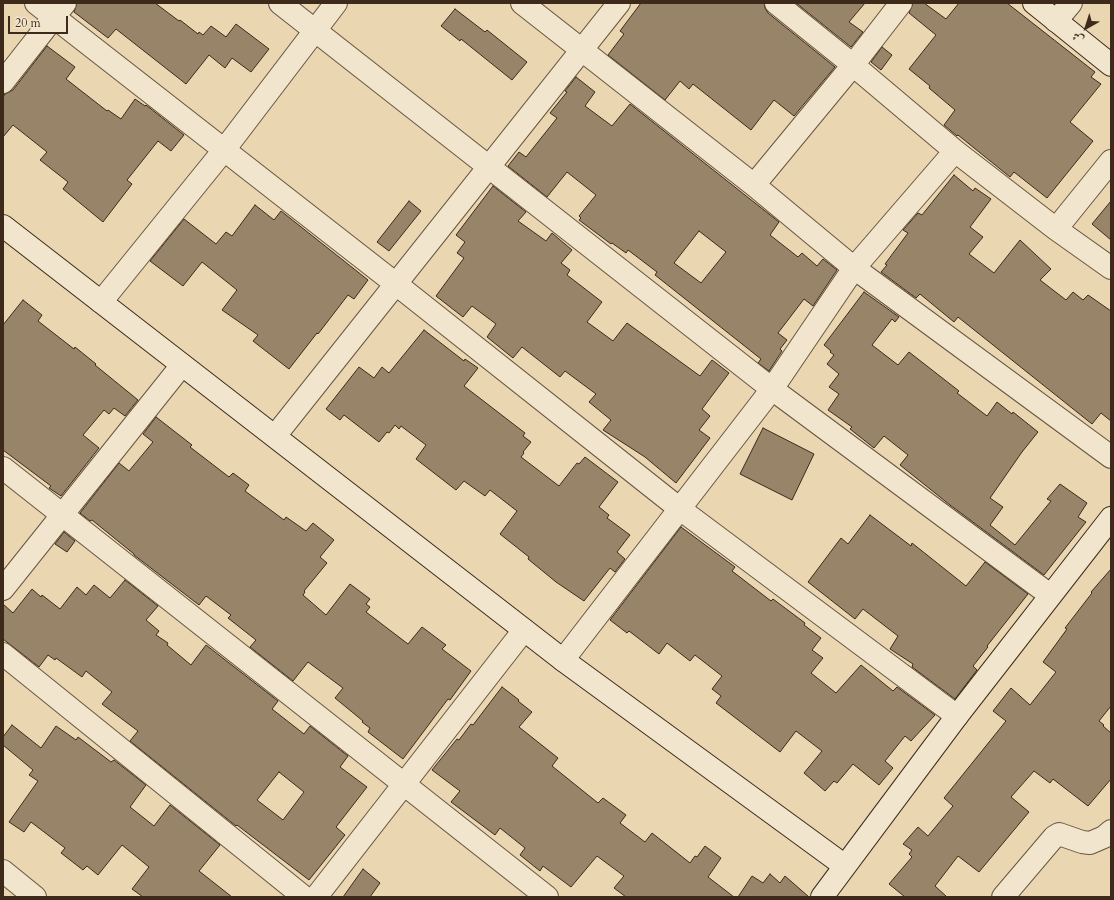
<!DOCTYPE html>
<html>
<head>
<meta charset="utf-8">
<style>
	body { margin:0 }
	#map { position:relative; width:1114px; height:900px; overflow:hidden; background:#ead7b2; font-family:Cardo,Amiri,serif }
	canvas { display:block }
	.frame { position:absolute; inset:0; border:4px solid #3d2a1a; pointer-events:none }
	.north { position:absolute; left:1066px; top:8px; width:40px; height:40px; -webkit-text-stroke:3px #f1e5cd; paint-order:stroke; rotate:219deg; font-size:11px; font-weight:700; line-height:16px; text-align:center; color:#3d2a1a }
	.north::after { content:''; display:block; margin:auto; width:14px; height:18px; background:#3d2a1a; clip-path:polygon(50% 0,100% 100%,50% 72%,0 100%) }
	.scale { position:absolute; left:8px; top:16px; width:60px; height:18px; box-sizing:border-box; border:2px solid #3d2a1a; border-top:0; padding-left:5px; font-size:12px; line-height:14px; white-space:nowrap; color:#3d2a1a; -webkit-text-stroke:3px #f1e5cd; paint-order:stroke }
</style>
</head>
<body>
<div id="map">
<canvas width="1114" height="900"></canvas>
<div class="frame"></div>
<div class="north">ش</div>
<div class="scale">20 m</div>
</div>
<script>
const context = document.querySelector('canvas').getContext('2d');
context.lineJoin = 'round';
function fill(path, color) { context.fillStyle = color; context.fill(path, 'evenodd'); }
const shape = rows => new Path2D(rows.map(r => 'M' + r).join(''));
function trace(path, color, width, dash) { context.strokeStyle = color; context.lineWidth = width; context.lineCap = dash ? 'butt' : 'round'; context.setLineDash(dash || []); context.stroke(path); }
const building = shape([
	[77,3,155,3,179,21,180,20,198,34,199,32,203,35,211,26,226,37,236,24,269,49,251,72,232,58,225,68,209,55,186,84,116,29,108,38,74,12,77,3],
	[641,3,764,3,765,8,768,13,835,67,794,116,774,100,751,130,693,84,689,89,680,81,665,100,608,55,624,34,620,31,641,3],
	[796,3,865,3,849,22,863,32,851,47,796,3],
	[913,3,924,3,946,19,959,3,1007,3,1095,72,1091,77,1101,84,1070,122,1093,141,1047,198,1014,172,1010,177,958,135,957,136,944,125,955,110,929,88,930,86,909,69,936,35,909,13,913,3],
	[455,9,485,32,487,30,527,62,512,80,461,39,460,41,441,26,455,9],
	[47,46,75,67,66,79,107,111,108,110,121,119,135,99,145,106,146,105,184,135,171,151,158,141,127,180,132,184,103,222,63,189,68,182,40,160,47,152,13,125,3,137,3,97,5,94,13,90,47,46],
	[882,47,892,55,881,70,871,62,882,47],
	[576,77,595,92,585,106,612,126,630,104,779,222,770,235,798,257,802,253,817,266,823,259,837,270,813,306,804,299,778,333,787,340,780,349,782,351,769,371,758,363,761,359,655,275,657,272,628,250,626,253,612,243,611,244,579,220,581,218,579,216,596,195,567,172,547,197,508,166,519,152,526,157,557,118,550,113,567,92,565,91,576,77],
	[699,231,726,252,701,283,674,263,699,231],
	[954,175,973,191,975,188,991,199,970,227,983,237,969,254,994,273,1020,240,1051,269,1040,280,1066,300,1073,292,1083,300,1088,295,1111,311,1111,421,1101,413,1092,424,958,317,954,322,920,294,916,298,881,272,887,265,885,264,908,233,903,230,918,213,922,215,954,175],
	[493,186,526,212,518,221,546,241,552,233,572,250,561,263,570,270,567,275,602,302,587,322,613,341,627,323,700,376,712,360,729,373,702,409,710,416,699,430,710,438,676,483,645,457,603,430,611,420,589,402,596,394,565,371,560,377,522,347,513,358,487,337,496,324,472,306,463,317,436,296,464,258,457,253,465,242,456,235,493,186],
	[409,201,421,211,389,251,377,242,409,201],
	[1111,201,1111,240,1092,224,1111,201],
	[255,205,274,220,281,211,368,280,354,299,348,295,318,334,317,333,289,369,253,341,258,335,222,310,237,290,202,262,183,286,150,261,184,219,216,244,226,232,232,236,255,205],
	[864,292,899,317,895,322,892,319,872,345,898,365,909,352,959,391,957,393,987,416,997,402,1012,414,1013,412,1038,432,1022,452,990,498,1003,507,990,525,1015,545,1051,501,1047,499,1060,484,1087,503,1078,517,1086,522,1044,575,950,505,900,465,908,455,884,436,874,448,850,429,852,427,828,410,839,394,829,387,839,374,827,364,834,355,830,352,831,351,824,345,864,292],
	[23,300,42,315,38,321,74,349,75,347,96,364,95,365,138,400,125,416,114,408,109,414,104,410,83,435,99,448,61,496,49,488,51,486,3,450,3,325,23,300],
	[424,330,464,361,465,359,478,368,464,386,525,433,523,436,531,442,523,452,524,453,521,457,559,486,577,463,579,464,585,457,618,482,599,507,609,515,607,518,630,535,617,552,625,559,615,572,610,568,584,601,556,582,528,559,529,557,500,534,517,511,490,490,485,496,464,481,456,490,416,459,426,445,401,426,399,429,395,425,389,433,387,432,379,442,344,415,340,420,326,409,359,367,374,378,382,367,389,373,424,330],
	[156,417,192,445,190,447,229,477,233,473,249,485,245,491,284,520,286,517,306,531,313,523,334,540,320,557,327,563,304,591,305,592,303,595,326,615,350,584,370,599,366,604,370,607,366,612,408,644,422,627,446,645,442,649,471,671,450,700,448,699,403,759,368,732,370,728,362,722,363,721,335,698,343,688,308,662,293,681,250,647,256,640,228,618,231,615,206,596,199,605,134,555,134,554,92,520,90,521,80,513,119,463,129,471,153,442,143,434,156,417],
	[763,428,814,454,792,500,740,474,763,428],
	[870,515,911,546,912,543,966,586,985,562,1028,594,987,646,988,647,973,666,977,670,955,699,912,667,913,664,890,649,898,636,863,609,855,619,808,582,841,538,848,544,870,515],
	[681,527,735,567,732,571,771,601,773,599,805,623,804,625,821,638,812,650,823,658,811,673,836,693,861,665,893,691,897,687,935,715,911,741,905,736,885,761,893,768,879,785,853,764,837,783,834,781,825,791,804,773,822,751,796,731,780,752,716,703,721,696,712,689,722,676,695,655,690,661,667,643,659,654,629,631,627,633,610,620,681,527],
	[64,532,75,541,67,552,55,544,64,532],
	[1111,569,1111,706,1099,721,1104,725,1103,726,1111,733,1111,779,1088,806,1053,779,1050,783,1034,771,1011,797,1029,812,979,872,958,856,935,886,947,897,905,897,889,884,912,857,909,854,912,850,903,844,918,827,928,836,953,806,944,798,1006,721,993,711,1011,688,1030,705,1056,672,1043,662,1067,629,1065,628,1092,593,1091,592,1111,569],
	[125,580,158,606,146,620,159,631,156,635,168,643,167,645,191,665,206,645,278,701,272,709,304,734,310,726,348,756,340,767,367,787,336,827,345,835,309,880,237,825,236,826,130,741,138,731,102,704,112,692,86,671,82,677,56,658,55,660,48,655,39,667,3,639,3,604,13,613,32,589,41,597,42,595,60,609,77,587,86,595,94,585,110,598,125,580],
	[279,772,304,792,283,820,257,800,279,772],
	[502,687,519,700,518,701,532,712,519,727,558,758,552,766,598,803,603,798,626,815,620,823,645,842,652,833,690,863,695,856,697,857,705,846,721,858,708,877,734,897,626,897,614,888,624,876,597,856,571,887,543,866,540,871,520,855,525,848,500,828,495,835,451,802,460,791,432,770,457,739,459,740,471,724,473,725,502,687],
	[12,725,41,748,56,726,76,740,78,737,111,762,114,760,146,785,130,807,154,826,170,805,220,845,199,871,232,897,143,897,132,889,149,867,122,845,98,875,87,866,83,870,61,853,65,848,31,822,24,832,9,822,38,781,29,775,33,770,3,745,3,737,12,725],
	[363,869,380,883,370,897,343,897,363,869],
	[770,874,780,883,785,876,809,897,738,897,752,876,763,883,770,874]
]);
fill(building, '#978469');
trace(building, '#3d2a1a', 1);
const street = shape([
	[36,3,396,284,680,509,957,716],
	[280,3,772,389,1050,595],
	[522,3,754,185,854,268,1111,457],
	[776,3,853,65,955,151,1056,229,1111,268],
	[1056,21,1071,3],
	[3,82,65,3],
	[754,185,853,65,901,3],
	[1056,229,1111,161],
	[101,302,224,150,336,3],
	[275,436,619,3],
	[3,468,547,897],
	[3,589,182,365],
	[3,654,304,897],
	[563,660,772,389,854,268,955,151],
	[3,871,35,897],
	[316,897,524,630],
	[1003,897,1054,837,1059,834,1082,842,1090,843,1104,837,1111,831]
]);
const secondary = shape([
	[1034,3,1111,65],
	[3,226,563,660,845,866],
	[822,897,957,716,1111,518]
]);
trace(street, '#685540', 24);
trace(secondary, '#3d2a1a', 24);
trace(street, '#f1e5cd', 22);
trace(secondary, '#f1e5cd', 22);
</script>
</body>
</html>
